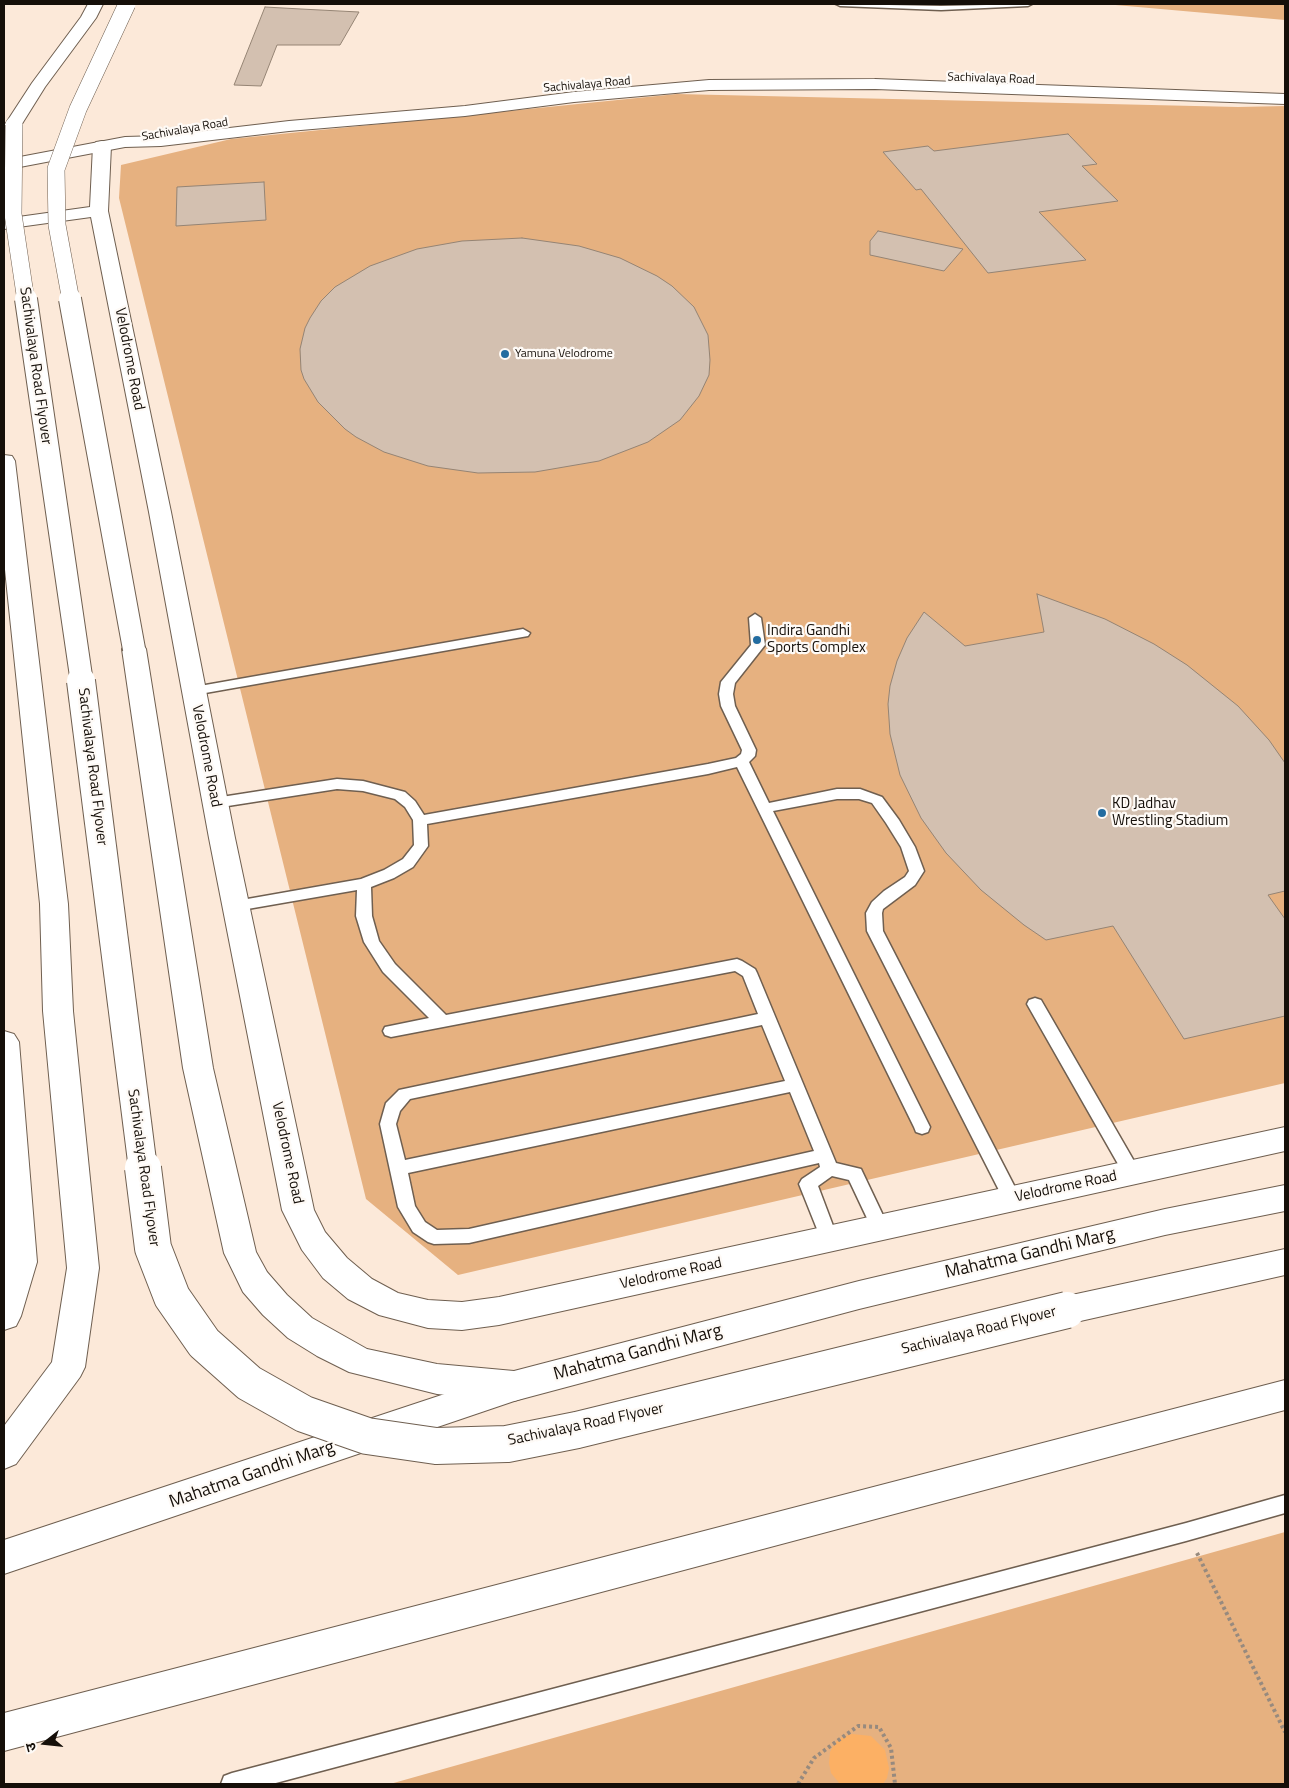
<!DOCTYPE html>
<html>
<head>
<meta charset="utf-8">
<style>
	body { margin:0 }
	#map { position:relative; width:1289px; height:1788px; overflow:hidden; background:#fce9d9; font-family:"Titillium Web","Noto Sans Devanagari",sans-serif }
	canvas { display:block }
	.frame { position:absolute; inset:0; border:5px solid #150f09; pointer-events:none }
	.north { position:absolute; left:20px; top:1718px; width:50px; height:50px; -webkit-text-stroke:4px #fefaf6; paint-order:stroke; rotate:254deg; font-size:14px; font-weight:700; line-height:20px; text-align:center; color:#150f09 }
	.north::after { content:''; display:block; margin:auto; width:18px; height:22px; background:#150f09; clip-path:polygon(50% 0,100% 100%,50% 72%,0 100%) }
</style>
</head>
<body>
<div id="map">
<canvas width="1289" height="1788"></canvas>
<div class="frame"></div>
<div class="north">उ</div>
</div>
<script>
const context = document.querySelector('canvas').getContext('2d');
context.lineJoin = 'round';
function fill(path, color) { context.fillStyle = color; context.fill(path, 'evenodd'); }
const shape = rows => new Path2D(rows.map(r => 'M' + r).join(''));
function trace(path, color, width, dash) { context.strokeStyle = color; context.lineWidth = width; context.lineCap = dash ? 'butt' : 'round'; context.setLineDash(dash || []); context.stroke(path); }
function drawText(font, color, halo, rows, align = 'center') {
  context.font = font + ' "Titillium Web",sans-serif'; context.lineWidth = 4.5; context.setLineDash([]); context.textBaseline = 'middle'; context.strokeStyle = halo; context.fillStyle = color; for (const [text, x, y, turn = 0] of rows) {
    context.save(); context.translate(x, y); context.rotate((+turn || 0) * Math.PI / 180); context.textAlign = isNaN(turn) ? turn : align; if (halo) context.strokeText(text, 0, 0); context.fillText(text, 0, 0); context.restore();
  }
}
fill(shape([
	[1104,4,1285,4,1285,20],
	[677,94,1238,107,1285,106,1285,1083,458,1275,366,1199,119,198,121,165,231,139],
	[1285,1532,1285,1784,390,1784]
]), '#e6b180');
fill(shape([
	[852,1734,871,1736,885,1750,889,1768,887,1778,883,1784,840,1784,831,1773,829,1763,830,1752,835,1743,843,1737]
]), '#fcb064');
const building = shape([
	[265,7,301,9,359,12,340,45,277,45,261,86,234,85,265,7],
	[1068,134,1097,164,1082,166,1118,201,1039,212,1086,260,988,273,921,189,916,190,883,152,928,146,934,151,1068,134],
	[264,182,266,220,176,226,177,187,264,182],
	[878,231,963,249,944,271,870,255,870,241,878,231],
	[522,238,579,246,620,258,657,276,672,286,694,307,708,335,710,360,709,375,699,396,680,420,648,442,599,461,535,472,478,473,428,466,384,452,356,437,345,429,318,402,304,379,301,370,300,349,305,328,310,318,321,301,335,287,370,266,417,249,462,241,522,238],
	[1037,594,1105,619,1154,644,1187,665,1238,706,1269,740,1285,763,1285,891,1268,895,1285,919,1285,1016,1184,1039,1113,926,1046,940,1024,925,981,890,946,853,921,818,900,775,890,734,888,704,890,686,897,661,907,638,924,612,965,646,1044,632,1037,594]
]);
fill(building, '#d3c0b0');
trace(building, '#958474', 1);
const service = shape([
	[836,4,941,6,1032,4,1028,6,941,10,840,6,836,4],
	[755,614,761,618,765,645,735,683,733,694,735,706,756,750,755,756,749,762,769,803,837,789,860,789,882,797,899,820,915,847,924,871,915,885,883,909,882,913,883,931,1021,1199,1018,1204,1012,1206,1006,1204,867,931,866,913,872,902,884,891,905,877,909,871,901,847,886,823,872,803,859,799,837,799,773,811,930,1127,928,1132,922,1134,916,1132,914,1127,737,767,708,774,427,824,428,846,413,867,394,878,371,887,372,916,379,941,395,964,446,1015,737,959,742,961,755,969,757,973,836,1163,861,1169,889,1228,886,1233,880,1235,874,1233,849,1180,832,1176,818,1186,838,1239,835,1244,829,1246,823,1244,799,1184,802,1179,820,1167,819,1163,469,1243,434,1244,428,1242,413,1232,398,1207,380,1124,386,1103,399,1090,758,1014,743,976,735,971,391,1037,385,1035,383,1031,385,1027,429,1018,383,972,364,942,356,916,357,890,236,911,231,910,228,906,231,902,236,901,361,879,384,870,403,859,414,845,413,820,405,807,395,799,363,791,337,789,215,808,210,806,208,803,210,800,215,798,337,779,363,781,405,792,415,801,424,815,708,764,736,758,741,754,742,750,721,706,719,694,721,682,751,645,749,618,755,614],
	[762,1025,785,1081,405,1160,396,1124,400,1111,410,1099,762,1025],
	[790,1092,814,1151,469,1229,437,1230,425,1222,415,1206,408,1173,790,1092],
	[523,629,530,633,528,636,194,695,187,691,194,687,523,629],
	[1035,998,1041,1000,1138,1168,1141,1173,1138,1178,1132,1180,1126,1178,1027,1004,1029,1000,1035,998],
	[1285,1495,1285,1513,1186,1541,272,1784,221,1784,224,1776,232,1773,1186,1523,1285,1495]
]);
const tertiary = shape([
	[102,141,108,142,111,146,108,211,171,512,235,838,314,1210,325,1232,347,1258,372,1279,398,1293,428,1300,462,1302,499,1297,1285,1127,1285,1151,499,1325,462,1330,428,1328,379,1315,348,1299,323,1278,302,1250,282,1210,209,838,149,512,91,217,4,229,4,219,90,207,93,146,96,142,102,141],
	[4,1031,14,1034,19,1042,37,1262,21,1316,16,1326,4,1330,4,1031]
]);
const secondary = shape([
	[875,79,1285,94,1285,104,875,89,709,90,574,102,465,116,289,131,161,146,125,147,4,170,4,160,125,137,161,136,289,121,465,106,574,92,709,80,875,79],
	[514,1371,526,1375,531,1386,526,1397,4,1574,4,1540,514,1371],
	[1285,1380,1285,1410,4,1751,4,1713,1285,1380]
]);
const trunk = shape([
	[88,4,103,4,96,18,45,87,10,143,4,144,4,126,32,83,81,17,88,4],
	[4,455,12,456,15,461,68,904,73,1011,99,1268,85,1367,80,1377,16,1464,4,1469,4,1426,52,1362,67,1268,43,1011,40,904,4,560,4,455],
	[134,642,143,644,146,649,213,1068,256,1252,267,1272,287,1295,312,1318,367,1349,437,1364,514,1371,859,1281,1165,1209,1285,1185,1285,1211,1165,1235,859,1309,514,1401,437,1394,349,1372,317,1356,288,1338,263,1315,243,1292,224,1253,183,1068,122,649,125,644,134,642],
	[1285,1249,1285,1275,1067,1324,1055,1320,1050,1310,1055,1300,1067,1296,1285,1249]
]);
trace(service, '#6f5f50', 3);
trace(tertiary, '#6f5f50', 2);
trace(secondary, '#6f5f50', 2);
trace(trunk, '#6f5f50', 2);
trace(shape([
	[1197,1553,1285,1732],
	[798,1784,814,1758,858,1726,879,1727,891,1748,895,1784]
]), '#978a7e', 4, [3, 3]);
fill(service, '#fff');
fill(tertiary, '#fff');
fill(secondary, '#fff');
fill(trunk, '#fff');
const trunkBridgeFar3 = shape([
	[14,125,13,214,26,301],
	[71,301,57,225,56,169,78,109,127,4]
]);
const trunkBridgeFar2 = shape([
	[26,299,82,683],
	[70,299,134,649]
]);
const trunkBridgeFar1 = shape([
	[81,681,143,1169]
]);
const trunkBridge = shape([
	[143,1168,153,1248,172,1297,204,1343,249,1383,304,1414,367,1436,436,1446,507,1444,577,1430,1067,1310]
]);
trace(trunkBridgeFar3, '#6f5f50', 18, []);
trace(trunkBridgeFar2, '#6f5f50', 24, []);
trace(trunkBridgeFar1, '#6f5f50', 30, []);
trace(trunkBridge, '#6f5f50', 38, []);
trace(trunkBridgeFar3, '#fff', 17);
trace(trunkBridgeFar2, '#fff', 22);
trace(trunkBridgeFar1, '#fff', 28);
trace(trunkBridge, '#fff', 36);
for (const [x, y, r, color] of [
	[505,354,5,"#236ca0"],
	[757,640,5,"#236ca0"],
	[1102,813,5,"#236ca0"]
]) { const dot = new Path2D(); dot.arc(x, y, r, 0, 2 * Math.PI); context.fillStyle = color; context.fill(dot); trace(dot, '#fefaf6', 2); }
drawText('12px', '#150f09', '#fefaf6', [
	["Sachivalaya Road",991,79,2],
	["Sachivalaya Road",587,85,-5],
	["Sachivalaya Road",185,130,-10]
]);
drawText('12px', '#150f09', '#fefaf6', [
	["Yamuna Velodrome",515,354]
], 'left');
drawText('15px', '#150f09', '#fefaf6', [
	["Velodrome Road",129,359,79],
	["Sachivalaya Road Flyover",35,366,82],
	["Velodrome Road",206,756,79],
	["Sachivalaya Road Flyover",92,767,83],
	["Velodrome Road",287,1153,78],
	["Sachivalaya Road Flyover",143,1168,82],
	["Velodrome Road",1066,1187,-12],
	["Velodrome Road",671,1274,-12],
	["Sachivalaya Road Flyover",979,1331,-14],
	["Sachivalaya Road Flyover",586,1425,-12]
]);
drawText('15px', '#150f09', '#fefaf6', [
	["Indira Gandhi",767,631],
	["Sports Complex",767,648],
	["KD Jadhav",1112,804],
	["Wrestling Stadium",1112,821]
], 'left');
drawText('18px', '#150f09', '#fefaf6', [
	["Mahatma Gandhi Marg",1030,1254,-13],
	["Mahatma Gandhi Marg",638,1353,-15],
	["Mahatma Gandhi Marg",252,1475,-19]
]);
</script>
</body>
</html>
